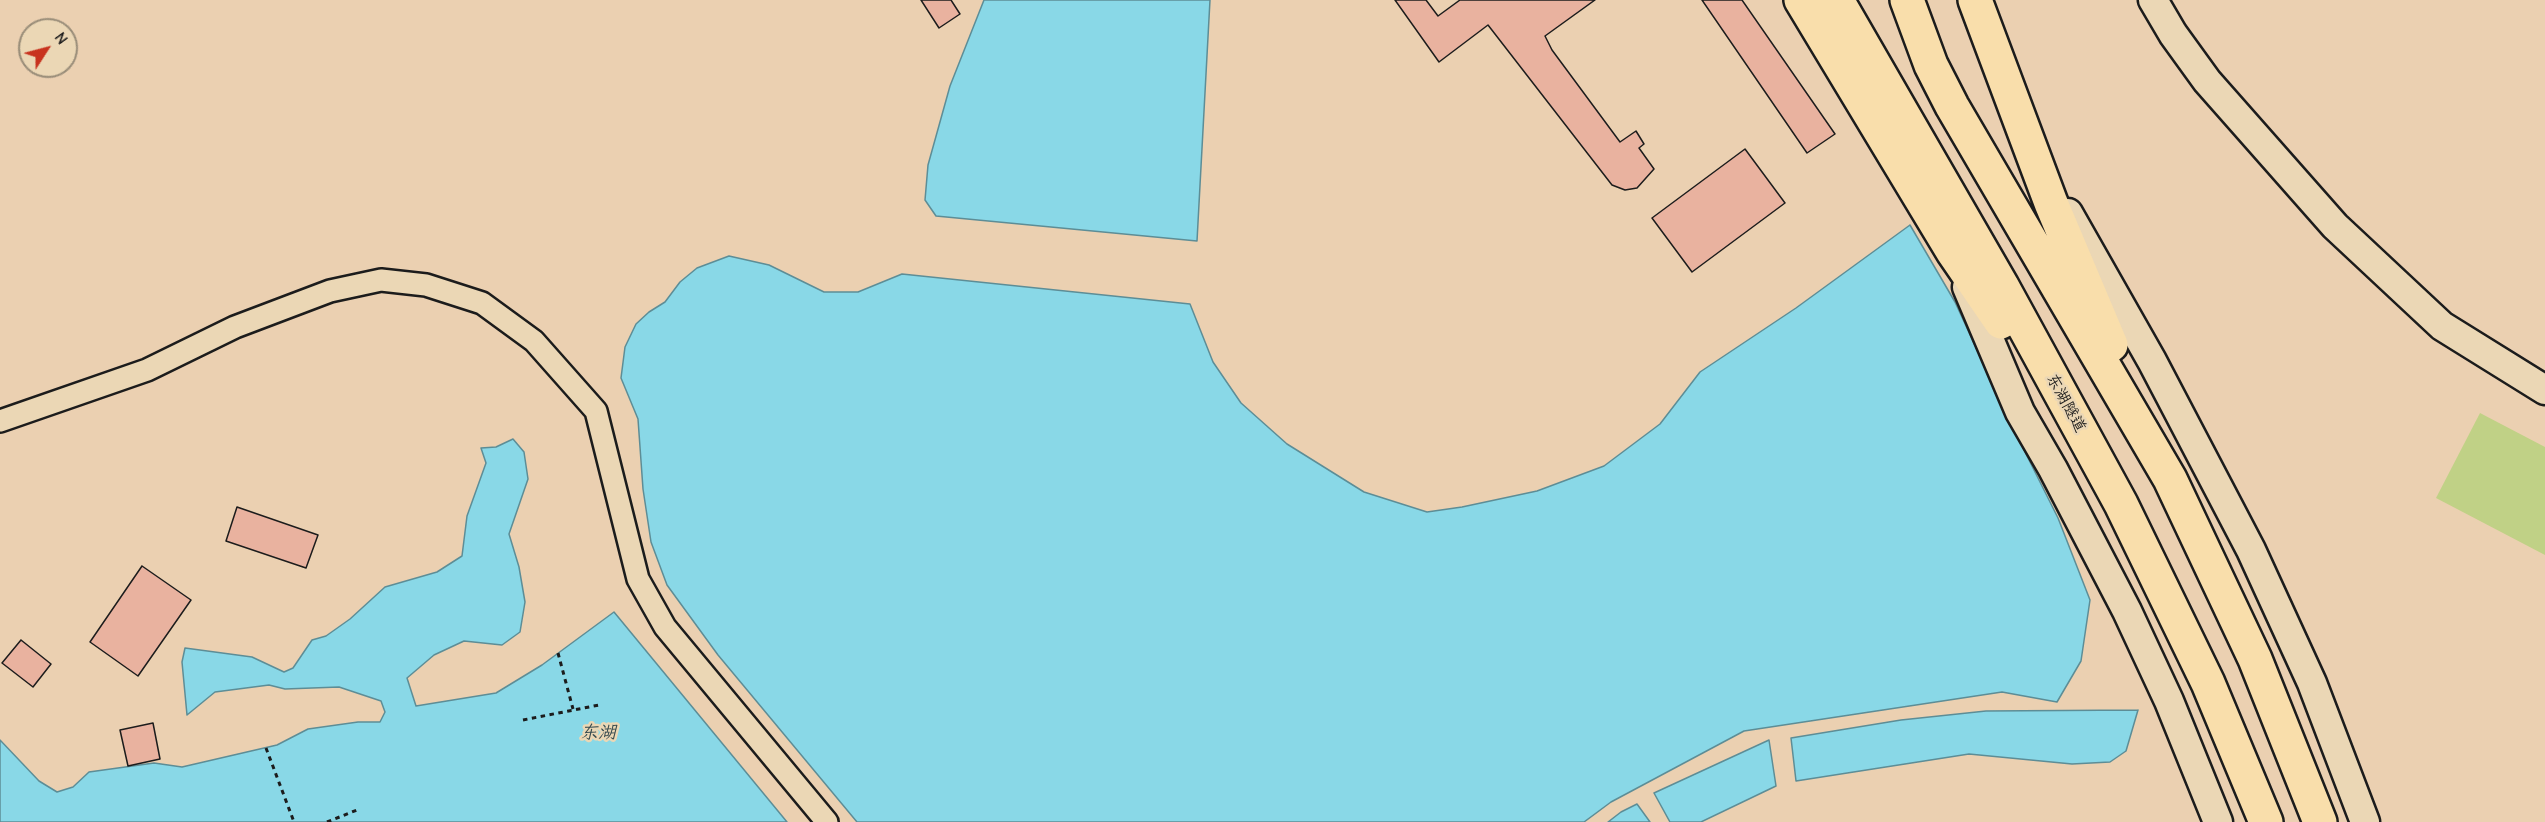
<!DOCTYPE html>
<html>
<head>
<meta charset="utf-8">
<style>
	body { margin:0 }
	#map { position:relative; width:2545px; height:822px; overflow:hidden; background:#ebd0b1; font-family:"Comic Neue",sans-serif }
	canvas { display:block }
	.north { position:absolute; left:18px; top:18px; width:60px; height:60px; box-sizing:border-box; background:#ebd7b5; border:2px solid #988c78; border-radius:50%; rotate:54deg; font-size:16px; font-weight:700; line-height:24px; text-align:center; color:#1c1c1c }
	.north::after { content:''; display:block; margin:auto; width:21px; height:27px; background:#c8321e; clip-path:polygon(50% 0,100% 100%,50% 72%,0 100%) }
</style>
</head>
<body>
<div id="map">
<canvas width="2545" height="822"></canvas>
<div class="north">N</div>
</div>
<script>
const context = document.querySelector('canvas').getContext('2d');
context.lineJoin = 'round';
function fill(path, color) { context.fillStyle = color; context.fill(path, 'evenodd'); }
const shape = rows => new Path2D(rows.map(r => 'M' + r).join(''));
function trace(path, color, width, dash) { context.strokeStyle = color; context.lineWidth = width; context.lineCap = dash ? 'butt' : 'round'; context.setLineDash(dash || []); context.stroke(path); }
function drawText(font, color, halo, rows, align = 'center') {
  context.font = font + ' "Comic Neue","LXGW WenKai TC",sans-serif'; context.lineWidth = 5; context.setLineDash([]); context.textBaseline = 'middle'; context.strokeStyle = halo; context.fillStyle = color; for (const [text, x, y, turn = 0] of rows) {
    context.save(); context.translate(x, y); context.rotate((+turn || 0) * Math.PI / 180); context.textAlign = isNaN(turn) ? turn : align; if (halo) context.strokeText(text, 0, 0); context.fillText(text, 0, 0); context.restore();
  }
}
fill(shape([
	[2480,413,2545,447,2545,555,2436,498]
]), '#c0d186');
const water = shape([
	[984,0,1210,0,1197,241,936,216,925,200,928,165,950,86,984,0],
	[1910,225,1955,302,2012,426,2058,518,2090,600,2081,661,2057,702,2002,692,1744,731,1611,802,1584,822,857,822,718,655,667,585,651,542,643,489,638,419,621,378,625,347,636,324,649,312,665,302,680,282,697,268,729,256,769,265,824,292,858,292,902,274,1190,304,1213,362,1241,403,1287,444,1364,492,1427,512,1462,507,1537,491,1604,466,1660,424,1700,372,1796,308,1910,225],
	[513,439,524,452,528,479,509,534,519,567,525,602,520,632,502,645,464,641,434,655,407,678,416,706,496,693,542,665,614,612,787,822,0,822,0,740,39,781,57,792,73,787,89,772,154,763,182,767,277,745,308,729,358,722,380,722,385,712,381,701,339,687,285,689,269,685,215,692,187,715,182,662,185,648,252,657,284,672,293,668,312,640,326,636,350,619,385,587,437,572,462,556,467,516,486,463,481,448,496,447,513,439],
	[2138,710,2126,751,2110,762,2072,764,1969,754,1796,781,1791,738,1901,720,1986,711,2138,710],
	[1769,740,1776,786,1701,822,1670,822,1654,793,1769,740],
	[1637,804,1650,822,1608,822,1621,812,1637,804]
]);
fill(water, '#89d8e7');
trace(water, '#5d8d96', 1.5);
const building = shape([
	[921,0,951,0,960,14,939,28,921,0],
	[1395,0,1426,0,1438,16,1460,0,1595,0,1545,36,1552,50,1620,142,1636,131,1644,144,1639,148,1654,169,1637,188,1625,190,1612,185,1488,25,1439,62,1395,0],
	[1702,0,1742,0,1835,134,1807,153,1702,0],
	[1745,149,1785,203,1692,272,1652,218,1745,149],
	[237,507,318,535,306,568,226,541,237,507],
	[142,566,191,600,138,676,90,642,142,566],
	[21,640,51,664,33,687,2,663,21,640],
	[153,723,160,759,128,766,120,730,153,723]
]);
fill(building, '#e9b29f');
trace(building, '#1c1c1c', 1.5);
const street = shape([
	[0,421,147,370,235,327,330,291,381,280,426,285,482,303,534,341,596,411,638,579,665,627,827,822]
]);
const secondary = shape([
	[2153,0,2173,34,2207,81,2335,226,2442,326,2545,390],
	[2068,213,2152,361,2251,550,2312,683,2365,822],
	[1967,287,2020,412,2053,469,2127,611,2169,701,2218,822]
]);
const highway = shape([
	[1801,0,1953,252,2001,322],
	[1837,0,2002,286,2121,504,2208,683,2266,822],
	[1907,0,1931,65,1952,106,2170,479,2255,659,2320,822],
	[1975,0,2051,203,2111,345]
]);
trace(street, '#1c1c1c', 26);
trace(secondary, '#1c1c1c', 33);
trace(highway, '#1c1c1c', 38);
trace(shape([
	[558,653,573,709],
	[523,720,599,705],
	[266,748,294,822],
	[327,822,357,810]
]), '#1c1c1c', 3, [4.5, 4.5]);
trace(street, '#ebd7b5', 21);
trace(secondary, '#ebd7b5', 28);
trace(highway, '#f9deab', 33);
drawText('16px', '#1c1c1c', '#ebd7b5', [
	["东湖隧道",2066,403,61]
]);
drawText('italic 18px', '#374b4f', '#ebd7b5', [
	["东湖",598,733]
]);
</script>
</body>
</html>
